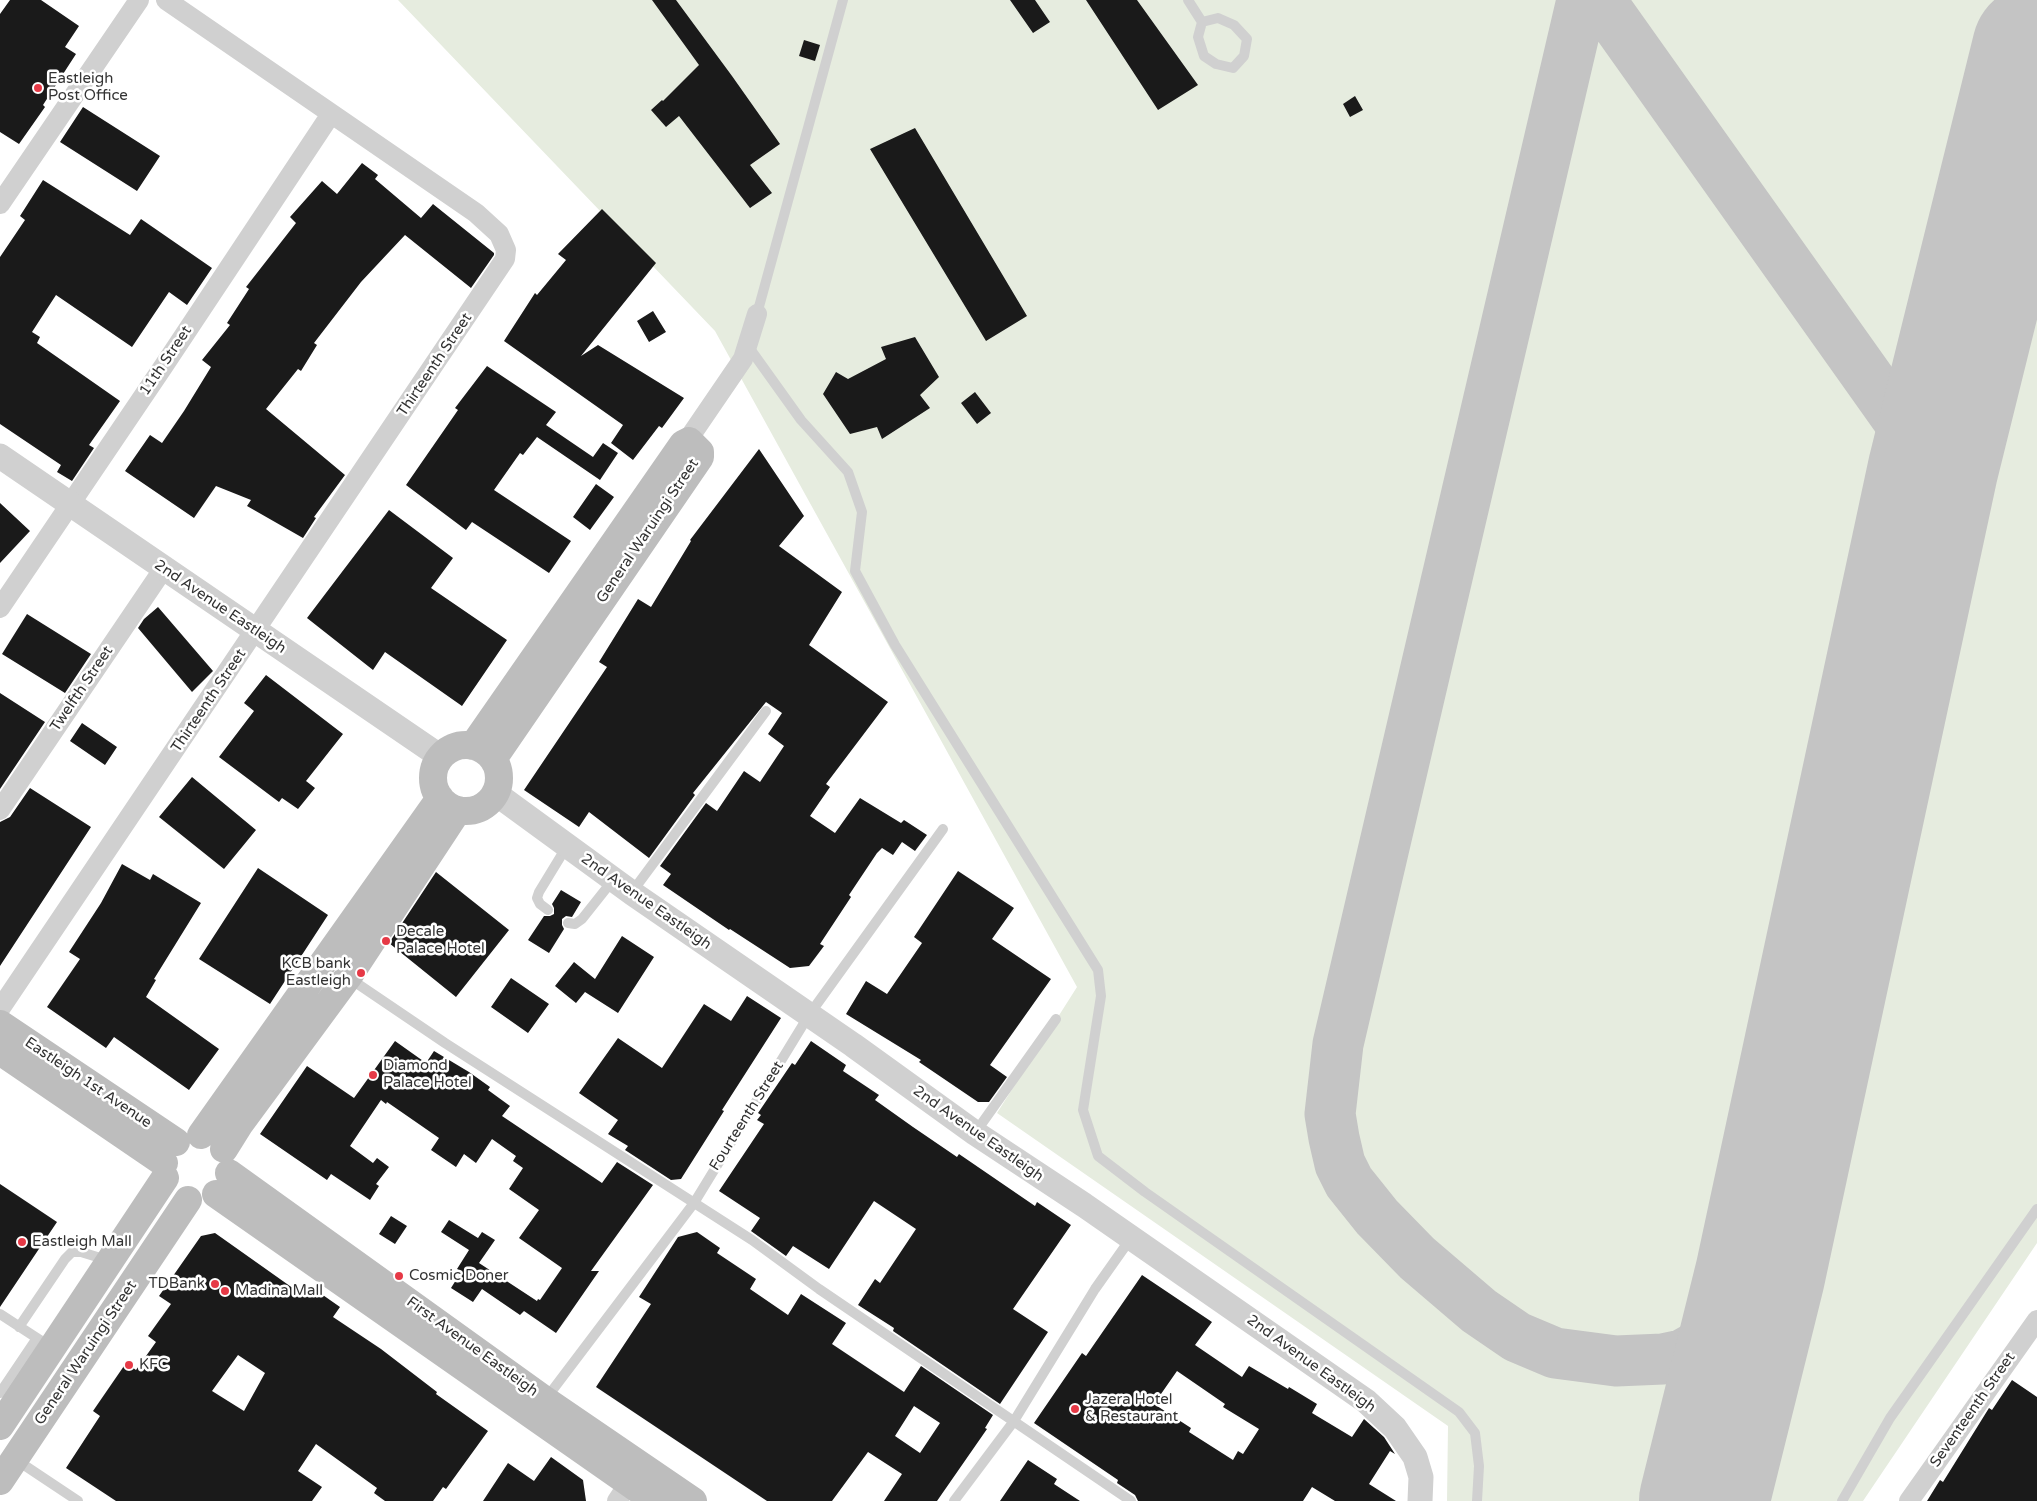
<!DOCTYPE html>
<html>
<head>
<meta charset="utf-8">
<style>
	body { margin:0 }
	canvas { display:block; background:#fff }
</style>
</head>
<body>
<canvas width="2037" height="1501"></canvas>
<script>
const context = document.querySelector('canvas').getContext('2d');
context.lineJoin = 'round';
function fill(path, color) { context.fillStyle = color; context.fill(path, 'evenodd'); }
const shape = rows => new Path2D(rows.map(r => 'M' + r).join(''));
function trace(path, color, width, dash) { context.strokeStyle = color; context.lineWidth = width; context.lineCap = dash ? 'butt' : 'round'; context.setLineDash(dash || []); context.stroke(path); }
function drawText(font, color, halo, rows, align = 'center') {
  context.font = font + ' "Varela Round",sans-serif'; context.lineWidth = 5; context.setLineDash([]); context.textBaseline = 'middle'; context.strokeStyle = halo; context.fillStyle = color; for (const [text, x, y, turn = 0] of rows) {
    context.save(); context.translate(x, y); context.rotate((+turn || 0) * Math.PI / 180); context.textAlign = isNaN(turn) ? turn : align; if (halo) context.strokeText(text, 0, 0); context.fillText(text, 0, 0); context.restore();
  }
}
fill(shape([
	[398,0,2037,0,2037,1243,1863,1501,1447,1501,1448,1426,997,1113,1077,987,715,331]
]), '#e6ecdf');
trace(shape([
	[1582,0,1338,1044,1330,1114,1334,1138,1340,1164,1349,1182,1377,1217,1417,1258,1479,1311,1517,1337,1555,1353,1616,1361,1663,1359,1682,1355,1716,1336,1732,1322,1749,1300,1760,1275],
	[1600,0,1933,469]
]), '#c4c4c4', 51);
trace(shape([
	[1704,1501,1760,1275,1933,469,2037,49]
]), '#c4c4c4', 130);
fill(shape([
	[10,0,41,0,79,26,65,47,76,54,43,105,45,107,19,144,0,132,0,14],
	[652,0,676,0,732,76,780,144,750,165,772,193,750,208,679,116,666,127,651,110,662,100,663,101,699,65],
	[1010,0,1035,0,1050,22,1033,33],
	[1086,0,1137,0,1198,85,1158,110],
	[804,40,820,45,815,61,799,56],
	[1355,96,1363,110,1350,117,1343,104],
	[83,107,160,156,137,191,60,142],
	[915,128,1027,316,986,341,870,149],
	[362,163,378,175,375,179,421,218,433,204,494,253,494,255,471,288,405,235,361,282,314,343,317,345,301,371,298,369,266,409,345,475,314,517,316,518,303,538,247,506,251,500,216,486,194,518,125,471,150,435,162,443,184,411,211,367,202,360,230,325,227,323,249,289,246,287,296,223,290,217,322,181,337,194],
	[43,180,130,235,141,219,212,268,187,305,169,292,132,347,56,295,32,332,40,337,37,343,120,401,89,445,94,448,72,481,57,472,61,465,0,424,0,257,25,220,20,216],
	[602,209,656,263,581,356,598,345,684,398,662,428,659,426,633,460,611,443,623,425,504,341,535,293,537,295,566,260,558,254],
	[653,311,666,332,649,342,637,321],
	[915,337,939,377,920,395,930,408,882,439,877,427,850,434,823,394,836,372,848,379,886,359,881,347],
	[487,366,556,412,546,425,593,457,603,443,618,453,600,480,537,437,523,455,520,453,494,490,571,541,549,573,472,522,466,530,406,485,458,410,455,408],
	[975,392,991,413,977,424,961,403],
	[759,449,804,516,779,546,842,592,809,645,888,702,826,784,830,787,810,816,835,833,860,798,901,823,904,820,927,835,915,851,902,842,893,855,882,848,877,853,849,895,851,897,820,944,824,946,809,966,790,968,730,929,729,930,663,885,671,874,660,866,706,803,717,811,744,771,760,782,784,746,768,734,782,713,766,702,693,793,695,795,649,858,589,812,579,827,524,790,607,667,599,662,638,599,651,607,691,541,690,540],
	[596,484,614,497,590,530,573,517],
	[0,503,30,531,0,563],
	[389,510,453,558,431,588,507,640,462,706,385,652,373,670,307,618],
	[158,607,213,671,192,692,138,628,144,619],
	[27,614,91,654,65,693,2,654],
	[266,675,343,734,306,781,315,788,298,809,282,798,279,802,219,757,254,711,244,703],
	[0,693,45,722,0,789],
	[82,723,117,747,105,765,70,741],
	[192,777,256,830,224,869,159,817],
	[30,788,91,827,0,966,0,822,10,817],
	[122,864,150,880,153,874,201,903,154,979,156,980,146,997,219,1049,189,1090,114,1037,106,1048,47,1007,80,959,69,952,101,903],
	[258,868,328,915,270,1004,199,959],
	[958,871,1014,908,992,939,1051,979,990,1065,1007,1077,989,1102,978,1102,919,1062,921,1060,846,1014,866,981,887,994,922,943,914,937],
	[436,872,509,930,456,997,389,943],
	[561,890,581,902,572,917,566,916,562,919,562,925,564,929,549,953,528,940,544,916,550,916,554,914,554,908,552,904],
	[622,936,654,957,618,1013,585,992,576,1003,555,986,574,962,595,979],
	[511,978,549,1004,528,1033,491,1007],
	[747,996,781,1018,722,1110,724,1111,681,1179,671,1180,625,1150,628,1146,608,1134,618,1120,579,1093,618,1038,662,1068,704,1004,731,1021],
	[395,1041,426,1063,434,1051,469,1072,490,1087,488,1090,510,1106,502,1116,602,1183,617,1162,653,1185,591,1271,599,1271,556,1333,524,1311,520,1315,482,1289,473,1302,451,1288,461,1272,457,1269,469,1250,441,1232,449,1220,478,1238,482,1232,495,1240,479,1263,537,1301,538,1299,540,1300,562,1268,519,1238,539,1210,509,1189,523,1168,513,1161,516,1156,492,1139,476,1163,464,1154,456,1167,431,1150,439,1138,387,1102,386,1104,381,1100,350,1146,373,1163,377,1158,389,1167,376,1184,379,1186,370,1200,331,1174,327,1180,260,1134,307,1066,354,1098],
	[811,1041,846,1065,843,1071,879,1095,875,1100,913,1127,957,1157,959,1154,1035,1206,1037,1202,1071,1225,1013,1309,1048,1332,1000,1404,893,1331,894,1328,858,1305,875,1279,880,1283,916,1229,874,1201,829,1269,793,1246,786,1256,751,1231,760,1218,719,1191,764,1124,757,1120,761,1115,758,1113,792,1063,795,1065],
	[0,1184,57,1222,0,1307],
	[391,1216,407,1226,395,1244,379,1234],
	[697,1232,720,1248,717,1253,756,1279,750,1289,788,1315,801,1294,846,1323,832,1344,904,1392,921,1366,993,1415,985,1428,987,1429,937,1501,884,1501,902,1474,868,1452,832,1501,767,1501,596,1387,651,1304,639,1297,678,1237],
	[914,1406,940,1423,920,1453,895,1436],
	[215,1233,304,1296,310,1286,340,1307,333,1317,381,1349,437,1392,436,1394,488,1431,446,1489,443,1487,433,1501,385,1501,374,1493,377,1488,316,1444,298,1471,322,1487,312,1501,116,1501,66,1468,100,1416,93,1411,126,1363,136,1370,156,1342,148,1336,171,1304,159,1296,201,1236],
	[238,1355,265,1373,244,1411,212,1391],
	[1142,1275,1212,1322,1195,1345,1242,1377,1249,1366,1288,1389,1289,1387,1317,1404,1312,1413,1352,1437,1364,1419,1384,1437,1395,1454,1390,1451,1369,1484,1396,1501,1335,1501,1312,1487,1303,1501,1138,1501,1135,1495,1117,1483,1118,1480,1034,1423,1082,1353,1086,1356],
	[1177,1371,1225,1404,1223,1407,1259,1429,1243,1454,1238,1451,1233,1460,1189,1432,1191,1428,1154,1404],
	[2012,1380,2037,1397,2037,1501,1927,1501,1940,1480,1943,1482,1989,1408,1992,1410],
	[551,1457,583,1480,586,1501,483,1501,508,1463,534,1481],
	[1028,1460,1057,1479,1054,1484,1080,1501,1000,1501]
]), '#1a1a1a');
trace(shape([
	[1188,0,1202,22,1198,37,1204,56,1216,64,1233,68,1244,56,1247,39,1234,25,1218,18,1202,22],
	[757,314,843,0],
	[748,346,801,420,848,472,862,512,855,571,895,645,1098,970,1101,996,1083,1110,1098,1156,1145,1192,1459,1412,1475,1433,1479,1466,1477,1501],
	[632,892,766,711],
	[548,910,540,904,537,898,539,892,567,846],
	[568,923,575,924,582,919,613,880],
	[349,978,445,1043,752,1240,819,1289,1131,1501],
	[975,1133,1056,1019],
	[0,1314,43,1342],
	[19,1327,65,1259,72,1252,81,1252,107,1260],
	[0,1393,37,1338],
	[545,1400,694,1203,809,1015,943,829],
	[15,1459,78,1501],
	[954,1501,1014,1421,1095,1289,1131,1238],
	[1842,1501,1890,1418,2037,1209]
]), '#d0d0d0', 10);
trace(shape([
	[0,204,139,0],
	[687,441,743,359,757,314],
	[0,608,163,367,331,114],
	[0,810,164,568],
	[0,1009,505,259,506,250,499,234,476,213,166,0],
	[617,1501,629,1483],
	[1909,1501,2037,1320]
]), '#d0d0d0', 20);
trace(shape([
	[0,456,441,757],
	[495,793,632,893,853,1045,975,1133,1084,1205,1366,1401,1395,1428,1415,1457,1421,1477,1420,1501]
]), '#d0d0d0', 25);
trace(shape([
	'433 778a33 33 0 1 1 66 0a33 33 0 1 1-66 0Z',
	[473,746,683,444,689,441,700,452,700,457,493,759],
	[0,1024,176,1142],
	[0,1051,164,1163],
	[201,1135,440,798],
	[224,1149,239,1125,348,977,458,810],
	[229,1173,545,1400,693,1501],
	[216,1194,655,1501],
	[0,1426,165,1178],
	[0,1481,188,1200]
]), '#bdbdbd', 28);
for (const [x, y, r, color] of [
	[38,88,5,"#e63946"],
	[386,941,5,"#e63946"],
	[361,973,5,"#e63946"],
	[373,1075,5,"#e63946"],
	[22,1242,5,"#e63946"],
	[399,1276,5,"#e63946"],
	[215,1284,5,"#e63946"],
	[225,1291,5,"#e63946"],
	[129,1365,5,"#e63946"],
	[1075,1409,5,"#e63946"]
]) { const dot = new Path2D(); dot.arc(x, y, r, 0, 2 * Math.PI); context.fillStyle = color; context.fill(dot); trace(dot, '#fff', 2); }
drawText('15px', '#333', '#fff', [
	["Eastleigh",48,79],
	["Post Office",48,96],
	["Decale",396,932],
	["Palace Hotel",396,949],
	["KCB bank",351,964,"right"],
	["Eastleigh",351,981,"right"],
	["Diamond",383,1066],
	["Palace Hotel",383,1083],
	["Eastleigh Mall",32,1242],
	["Cosmic Doner",409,1276],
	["TDBank",205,1284,"right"],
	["Madina Mall",235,1291],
	["KFC",139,1365],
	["Jazera Hotel",1085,1400],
	["& Restaurant",1085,1417]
], 'left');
drawText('15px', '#333', '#fff', [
	["11th Street",166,361,-56],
	["Thirteenth Street",435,365,-56],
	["General Waruingi Street",648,531,-56],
	["2nd Avenue Eastleigh",220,607,34],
	["Twelfth Street",82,689,-56],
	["Thirteenth Street",209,701,-56],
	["2nd Avenue Eastleigh",646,902,35],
	["Eastleigh 1st Avenue",88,1083,34],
	["Fourteenth Street",747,1116,-58],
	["2nd Avenue Eastleigh",978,1134,35],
	["First Avenue Eastleigh",472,1347,36],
	["General Waruingi Street",86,1353,-56],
	["2nd Avenue Eastleigh",1311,1364,36],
	["Seventeenth Street",1973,1410,-55]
]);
</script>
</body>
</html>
